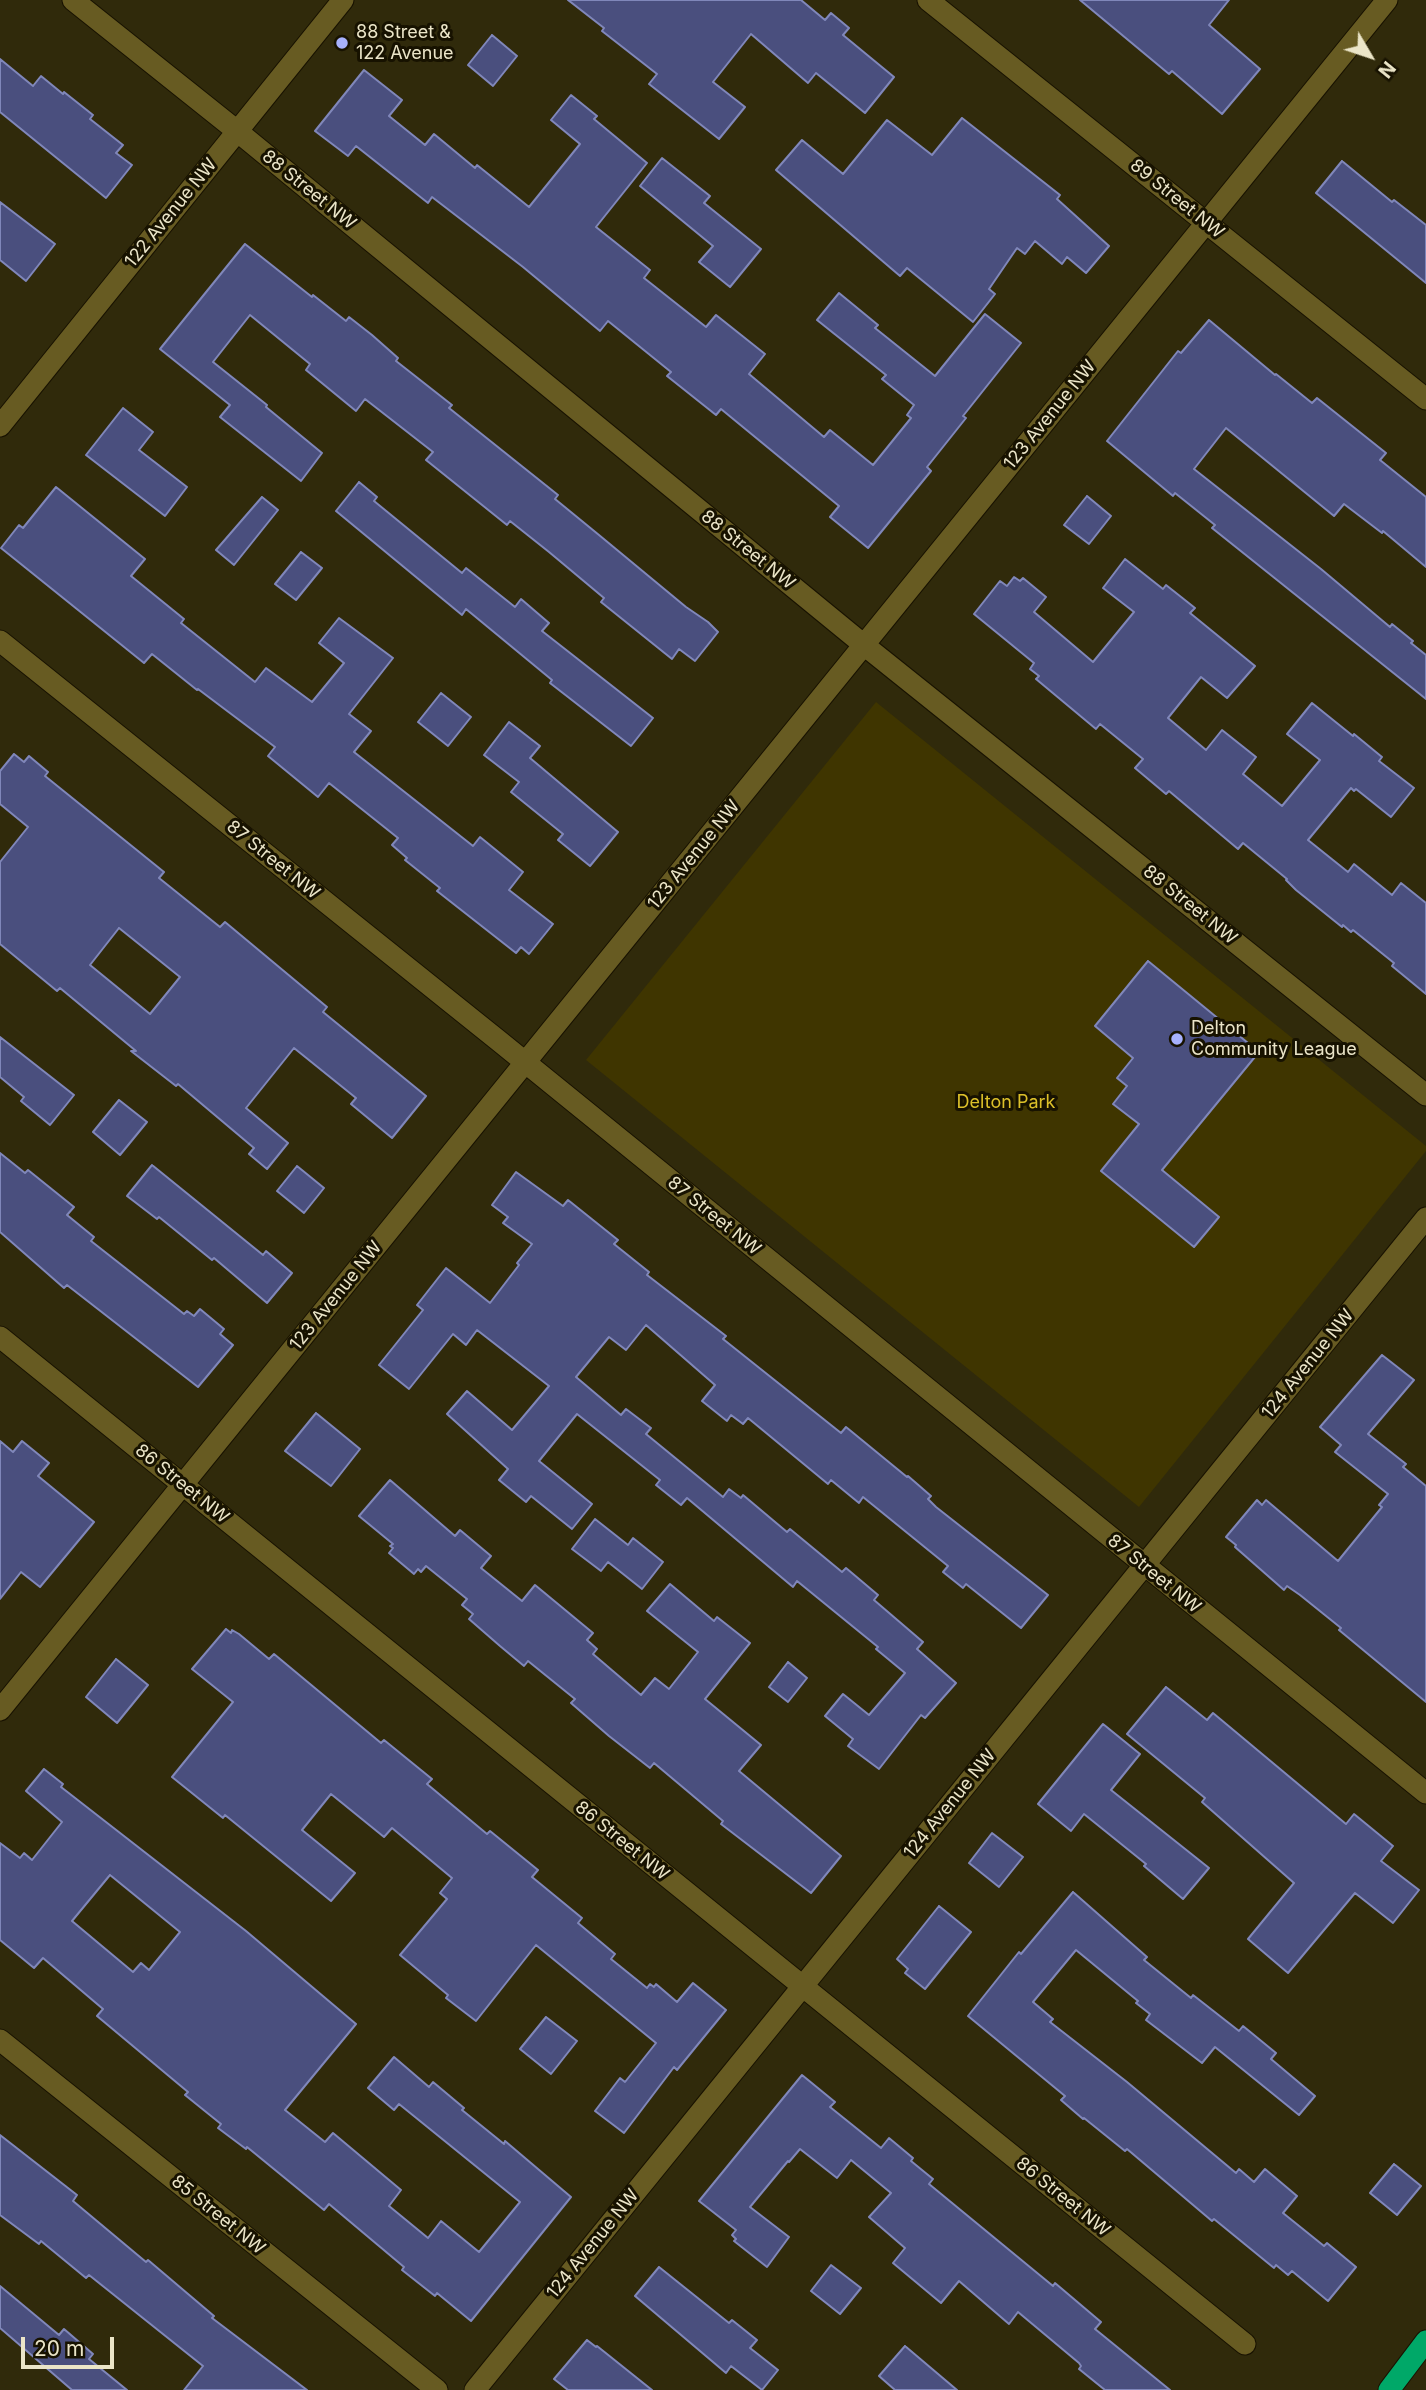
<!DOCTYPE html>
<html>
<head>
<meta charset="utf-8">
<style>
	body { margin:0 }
	#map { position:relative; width:1426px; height:2390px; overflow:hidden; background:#302a0b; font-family:Inter,sans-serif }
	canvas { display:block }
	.north { position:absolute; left:1335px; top:21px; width:70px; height:70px; -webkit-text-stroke:5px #171200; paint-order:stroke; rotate:129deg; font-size:19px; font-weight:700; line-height:28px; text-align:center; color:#ebe5c8 }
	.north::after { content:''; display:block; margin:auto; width:24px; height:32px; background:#ebe5c8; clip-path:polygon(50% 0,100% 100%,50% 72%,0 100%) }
	.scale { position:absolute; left:21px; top:2337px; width:93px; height:32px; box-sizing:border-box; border:4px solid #ebe5c8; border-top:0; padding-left:9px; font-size:21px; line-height:24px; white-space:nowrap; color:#ebe5c8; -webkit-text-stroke:5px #171200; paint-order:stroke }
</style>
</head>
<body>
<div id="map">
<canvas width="1426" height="2390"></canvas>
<div class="north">N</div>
<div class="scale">20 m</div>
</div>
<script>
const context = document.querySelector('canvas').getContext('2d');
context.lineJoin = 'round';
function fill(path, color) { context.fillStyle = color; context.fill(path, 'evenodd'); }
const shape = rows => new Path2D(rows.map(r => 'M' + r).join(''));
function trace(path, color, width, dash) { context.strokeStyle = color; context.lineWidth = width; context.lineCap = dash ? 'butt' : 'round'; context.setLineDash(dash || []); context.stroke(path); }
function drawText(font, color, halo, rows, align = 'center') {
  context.font = font + ' Inter,sans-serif'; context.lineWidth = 6; context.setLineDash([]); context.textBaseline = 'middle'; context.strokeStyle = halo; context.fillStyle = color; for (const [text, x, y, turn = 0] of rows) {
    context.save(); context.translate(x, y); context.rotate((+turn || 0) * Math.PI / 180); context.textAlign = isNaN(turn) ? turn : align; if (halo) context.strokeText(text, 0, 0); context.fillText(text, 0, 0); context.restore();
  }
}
fill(shape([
	[876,702,1426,1146,1426,1151,1139,1507,586,1060]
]), '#3f3500');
const building = shape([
	[568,0,801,0,825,20,831,13,849,28,843,35,894,77,865,113,816,73,808,83,751,34,713,82,745,107,719,139,649,84,657,74,602,31,604,28,568,0],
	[1080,0,1229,0,1209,25,1260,69,1222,114,1172,71,1169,74,1080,0],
	[492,35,517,56,493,86,468,65,492,35],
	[0,59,33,86,41,76,63,94,64,92,93,115,90,119,123,145,116,153,132,165,106,198,0,112,0,59],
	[364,70,402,100,389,116,425,145,434,134,475,168,477,165,529,207,580,144,551,120,571,95,597,116,594,119,647,163,596,227,650,270,644,278,706,327,716,315,765,354,749,374,824,437,830,430,873,465,911,418,907,415,914,405,882,379,886,375,817,320,839,293,878,325,875,328,935,376,985,314,1021,343,963,416,966,418,927,467,931,471,868,548,830,517,839,506,721,409,716,415,667,376,671,372,608,321,600,331,523,267,432,197,428,203,356,146,348,156,315,131,364,70],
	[962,118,1060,195,1057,199,1109,246,1086,273,1067,257,1062,264,1035,241,1025,254,1017,248,989,289,995,294,973,322,907,268,900,276,776,170,802,140,843,174,887,120,932,155,962,118],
	[662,158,710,196,704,203,761,249,730,287,699,262,713,246,640,186,662,158],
	[1342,161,1392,202,1394,200,1426,225,1426,283,1316,193,1342,161],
	[0,202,55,244,26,281,0,260,0,202],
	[245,244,312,297,313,295,346,321,349,317,372,335,398,358,396,361,452,405,449,408,558,495,555,499,599,535,686,607,708,622,718,632,695,661,679,649,672,659,601,602,604,598,549,552,510,521,507,525,426,460,433,452,365,399,356,411,306,370,310,364,250,315,213,362,267,405,266,407,322,453,301,481,220,417,230,405,160,349,245,244],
	[1209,320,1275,375,1276,374,1312,403,1317,398,1386,453,1380,460,1426,497,1426,567,1383,531,1382,533,1344,504,1334,516,1226,428,1194,469,1321,569,1390,627,1392,624,1413,641,1411,643,1426,655,1426,699,1212,528,1215,525,1175,493,1173,496,1107,441,1178,351,1181,353,1209,320],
	[123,408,153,432,139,450,187,487,165,516,86,455,123,408],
	[359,482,377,497,374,501,462,573,466,568,515,607,521,599,549,623,542,631,653,718,631,746,550,683,552,680,466,609,462,615,336,511,359,482],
	[56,487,145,559,131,576,184,619,181,623,255,682,266,668,312,702,344,663,319,643,339,618,393,658,349,714,371,731,354,752,473,846,480,837,523,872,509,890,553,924,529,954,521,947,516,953,437,891,440,888,405,860,407,858,392,845,398,838,329,783,318,797,268,756,275,747,198,689,197,690,152,654,144,663,1,548,19,525,23,528,56,487],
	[1087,496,1111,516,1089,544,1064,525,1087,496],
	[262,497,278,510,234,565,216,550,262,497],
	[301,552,322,568,296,600,275,584,301,552],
	[1125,559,1163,589,1166,585,1195,608,1190,613,1255,666,1227,698,1201,677,1168,718,1206,750,1222,730,1256,757,1243,774,1282,806,1320,760,1287,734,1312,703,1353,736,1354,734,1382,757,1379,761,1414,788,1391,817,1356,789,1354,791,1351,788,1308,840,1348,872,1354,864,1392,895,1401,883,1426,903,1426,994,1392,966,1394,963,1353,930,1351,932,1343,925,1342,927,1296,890,1286,880,1287,879,1243,843,1238,849,1169,791,1166,794,1135,768,1143,759,1100,724,1096,729,1036,679,1039,676,1030,669,1034,663,974,614,1000,581,1007,586,1014,577,1020,581,1023,578,1046,597,1034,612,1093,662,1134,612,1103,588,1125,559],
	[441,693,471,717,448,746,418,722,441,693],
	[509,722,540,746,530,758,618,832,590,866,558,840,563,834,511,792,519,782,484,755,509,722],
	[14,754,24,762,29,756,48,772,45,776,164,872,159,878,220,927,225,922,327,1007,323,1012,426,1096,392,1138,351,1104,356,1098,294,1048,246,1108,288,1143,267,1169,249,1154,254,1148,178,1084,176,1086,131,1051,136,1051,60,988,57,991,0,944,0,862,28,827,0,804,0,771,14,754],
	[119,928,180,977,150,1014,90,965,119,928],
	[1148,961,1259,1052,1162,1170,1219,1217,1194,1247,1101,1171,1139,1124,1113,1104,1127,1086,1117,1078,1133,1058,1095,1026,1148,961],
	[0,1037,74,1095,50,1125,21,1101,24,1097,0,1077,0,1037],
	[119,1100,147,1122,120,1155,93,1132,119,1100],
	[0,1153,25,1173,28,1170,74,1207,67,1215,94,1237,91,1241,184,1314,187,1311,194,1316,200,1309,224,1329,220,1334,233,1345,198,1387,67,1285,64,1288,0,1232,0,1153],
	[152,1165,263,1255,266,1251,292,1273,267,1303,214,1258,212,1260,159,1217,157,1219,127,1196,152,1165],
	[297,1166,324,1188,304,1213,277,1191,297,1166],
	[516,1172,563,1206,568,1200,618,1240,614,1244,649,1272,647,1275,726,1336,723,1339,841,1433,846,1427,907,1477,908,1476,931,1496,928,1499,936,1507,1048,1595,1021,1628,966,1584,963,1588,943,1572,948,1566,863,1497,859,1503,831,1480,828,1484,748,1418,743,1424,731,1415,727,1421,702,1401,715,1385,646,1325,626,1350,609,1337,576,1377,621,1415,626,1409,651,1428,646,1434,723,1497,729,1489,741,1498,743,1495,787,1532,790,1529,842,1572,846,1568,878,1595,874,1600,923,1642,917,1649,956,1683,925,1718,921,1715,879,1769,848,1746,853,1739,825,1716,843,1694,869,1715,905,1673,876,1649,878,1647,797,1581,793,1587,687,1498,681,1505,656,1485,660,1480,577,1414,539,1461,592,1504,572,1529,531,1496,526,1502,499,1480,508,1469,447,1414,467,1391,512,1430,549,1386,477,1330,466,1345,453,1334,409,1389,379,1365,423,1310,417,1305,446,1268,490,1303,519,1265,517,1263,532,1244,503,1223,508,1217,492,1205,516,1172],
	[1382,1355,1414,1380,1368,1434,1406,1464,1403,1467,1426,1486,1426,1702,1339,1630,1341,1628,1300,1595,1287,1586,1284,1590,1235,1547,1236,1545,1226,1537,1257,1500,1262,1505,1266,1500,1338,1561,1382,1507,1379,1505,1388,1494,1335,1452,1341,1445,1320,1427,1382,1355],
	[316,1413,360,1449,331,1486,285,1451,316,1413],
	[0,1441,13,1452,22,1441,49,1463,38,1476,94,1522,40,1587,21,1572,0,1599,0,1441],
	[390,1480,455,1536,460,1530,491,1556,481,1568,522,1601,535,1585,593,1633,587,1640,597,1649,593,1654,641,1695,655,1678,669,1689,698,1652,647,1611,670,1584,714,1621,717,1617,750,1643,705,1699,761,1745,739,1771,841,1856,811,1893,721,1824,723,1821,654,1763,650,1768,609,1736,571,1703,575,1699,528,1661,524,1666,500,1646,469,1619,473,1614,462,1605,467,1599,426,1566,421,1572,418,1569,414,1574,389,1553,393,1548,390,1546,393,1544,359,1516,390,1480],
	[595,1519,628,1545,633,1538,663,1562,642,1589,608,1562,601,1571,572,1549,595,1519],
	[226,1629,231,1633,232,1630,239,1634,269,1659,274,1654,381,1743,384,1740,432,1779,427,1784,487,1834,490,1831,538,1870,532,1877,582,1918,578,1923,615,1954,611,1959,647,1988,650,1984,654,1987,656,1984,677,2002,693,1983,726,2010,677,2070,674,2067,624,2133,595,2111,620,2078,625,2082,656,2043,536,1945,476,2021,446,1998,448,1995,400,1955,447,1899,440,1893,452,1878,392,1828,384,1837,331,1794,302,1830,355,1873,331,1901,225,1815,223,1818,172,1777,233,1702,192,1669,226,1629],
	[116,1659,148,1685,117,1723,86,1697,116,1659],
	[788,1662,807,1678,788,1702,769,1687,788,1662],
	[1166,1687,1207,1720,1213,1713,1346,1824,1354,1814,1393,1846,1381,1861,1419,1890,1393,1923,1355,1893,1288,1973,1248,1939,1294,1883,1202,1802,1205,1798,1127,1734,1166,1687],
	[1103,1724,1140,1754,1111,1790,1209,1868,1183,1899,1144,1866,1146,1864,1084,1814,1071,1831,1038,1804,1103,1724],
	[44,1769,63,1784,61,1787,246,1931,356,2024,285,2110,325,2142,333,2133,401,2190,389,2206,428,2238,441,2221,479,2252,520,2202,399,2104,394,2110,368,2088,394,2057,429,2087,433,2082,464,2108,462,2110,504,2144,505,2141,571,2197,471,2321,437,2293,435,2296,402,2270,404,2267,329,2204,324,2210,247,2147,246,2149,218,2128,221,2124,185,2095,188,2092,97,2016,103,2009,43,1958,34,1968,0,1940,0,1843,20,1858,24,1853,32,1860,62,1822,26,1791,44,1769],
	[110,1875,180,1932,149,1970,141,1963,133,1972,72,1921,110,1875],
	[992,1833,1023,1857,999,1887,969,1863,992,1833],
	[1073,1892,1147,1957,1144,1960,1191,1998,1193,1995,1239,2031,1243,2026,1276,2053,1271,2059,1315,2096,1299,2115,1215,2047,1202,2063,1146,2020,1150,2014,1136,2003,1138,2001,1076,1950,1033,2002,1053,2019,1050,2022,1127,2082,1236,2173,1239,2169,1254,2182,1265,2169,1297,2196,1283,2213,1324,2246,1327,2243,1356,2267,1328,2301,1292,2271,1288,2275,1276,2265,1274,2268,1214,2219,1212,2221,1127,2149,1125,2151,1084,2118,1083,2119,1061,2100,1065,2096,968,2016,1019,1952,1021,1954,1073,1892],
	[939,1906,971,1932,925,1989,905,1973,908,1969,897,1959,939,1906],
	[546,2017,577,2041,551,2074,520,2049,546,2017],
	[802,2075,835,2102,830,2107,881,2148,889,2138,913,2158,911,2161,933,2179,929,2184,1053,2286,1055,2283,1101,2322,1095,2329,1170,2390,1105,2390,1079,2369,1081,2366,1079,2363,1018,2312,1009,2324,959,2281,941,2303,893,2263,905,2248,869,2217,891,2193,851,2160,837,2178,800,2149,789,2162,788,2161,750,2207,789,2237,767,2267,734,2241,736,2239,732,2235,736,2230,699,2201,802,2075],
	[0,2135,77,2195,73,2201,146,2262,148,2260,214,2316,212,2318,307,2390,184,2390,203,2366,89,2275,86,2278,41,2241,39,2244,0,2215,0,2135],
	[1394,2164,1421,2186,1397,2215,1370,2193,1394,2164],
	[831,2265,861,2288,840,2314,811,2291,831,2265],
	[659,2267,729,2323,732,2320,757,2340,750,2348,778,2370,762,2390,731,2366,726,2373,635,2296,659,2267],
	[0,2286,59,2335,64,2329,93,2354,89,2359,127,2390,72,2390,0,2328,0,2286],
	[587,2340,596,2347,597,2346,652,2390,568,2390,554,2379,587,2340],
	[905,2346,957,2390,895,2390,879,2376,905,2346]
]);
fill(building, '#4a4f7e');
trace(building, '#8087ba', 2);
const minor = shape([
	[73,0,237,131,864,645,1426,1095],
	[928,0,1426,399],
	[0,426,343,0],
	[0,641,499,1041,1426,1793],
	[0,1337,1245,2344],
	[0,1710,1387,0],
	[0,2040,437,2390],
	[475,2390,1426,1218]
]);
const highway = shape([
	[1389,2390,1426,2341]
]);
trace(minor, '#181200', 23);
trace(highway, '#181200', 23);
trace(minor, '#675b22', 21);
trace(highway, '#00a868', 21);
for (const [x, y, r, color] of [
	[342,43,7,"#a7b1fc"],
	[1177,1039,7,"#a7b1fc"]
]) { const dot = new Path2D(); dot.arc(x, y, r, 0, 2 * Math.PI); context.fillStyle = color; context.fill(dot); trace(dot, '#171200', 2.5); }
drawText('18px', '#ebe5c8', '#171200', [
	["88 Street &",356,33],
	["122 Avenue",356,54],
	["Delton",1191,1029],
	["Community League",1191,1050]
], 'left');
drawText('18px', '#ebe5c8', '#171200', [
	["88 Street NW",309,190,39],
	["89 Street NW",1177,199,39],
	["122 Avenue NW",171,213,-51],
	["123 Avenue NW",1050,415,-51],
	["88 Street NW",748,550,39],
	["123 Avenue NW",694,855,-51],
	["87 Street NW",273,860,39],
	["88 Street NW",1190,905,39],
	["87 Street NW",714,1216,39],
	["123 Avenue NW",336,1296,-51],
	["124 Avenue NW",1308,1364,-51],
	["86 Street NW",182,1484,39],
	["87 Street NW",1154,1574,39],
	["124 Avenue NW",950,1804,-51],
	["86 Street NW",622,1841,39],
	["86 Street NW",1063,2197,39],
	["85 Street NW",218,2215,39],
	["124 Avenue NW",593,2244,-51]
]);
drawText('18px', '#dcc029', '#171200', [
	["Delton Park",1006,1103]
]);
</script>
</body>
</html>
